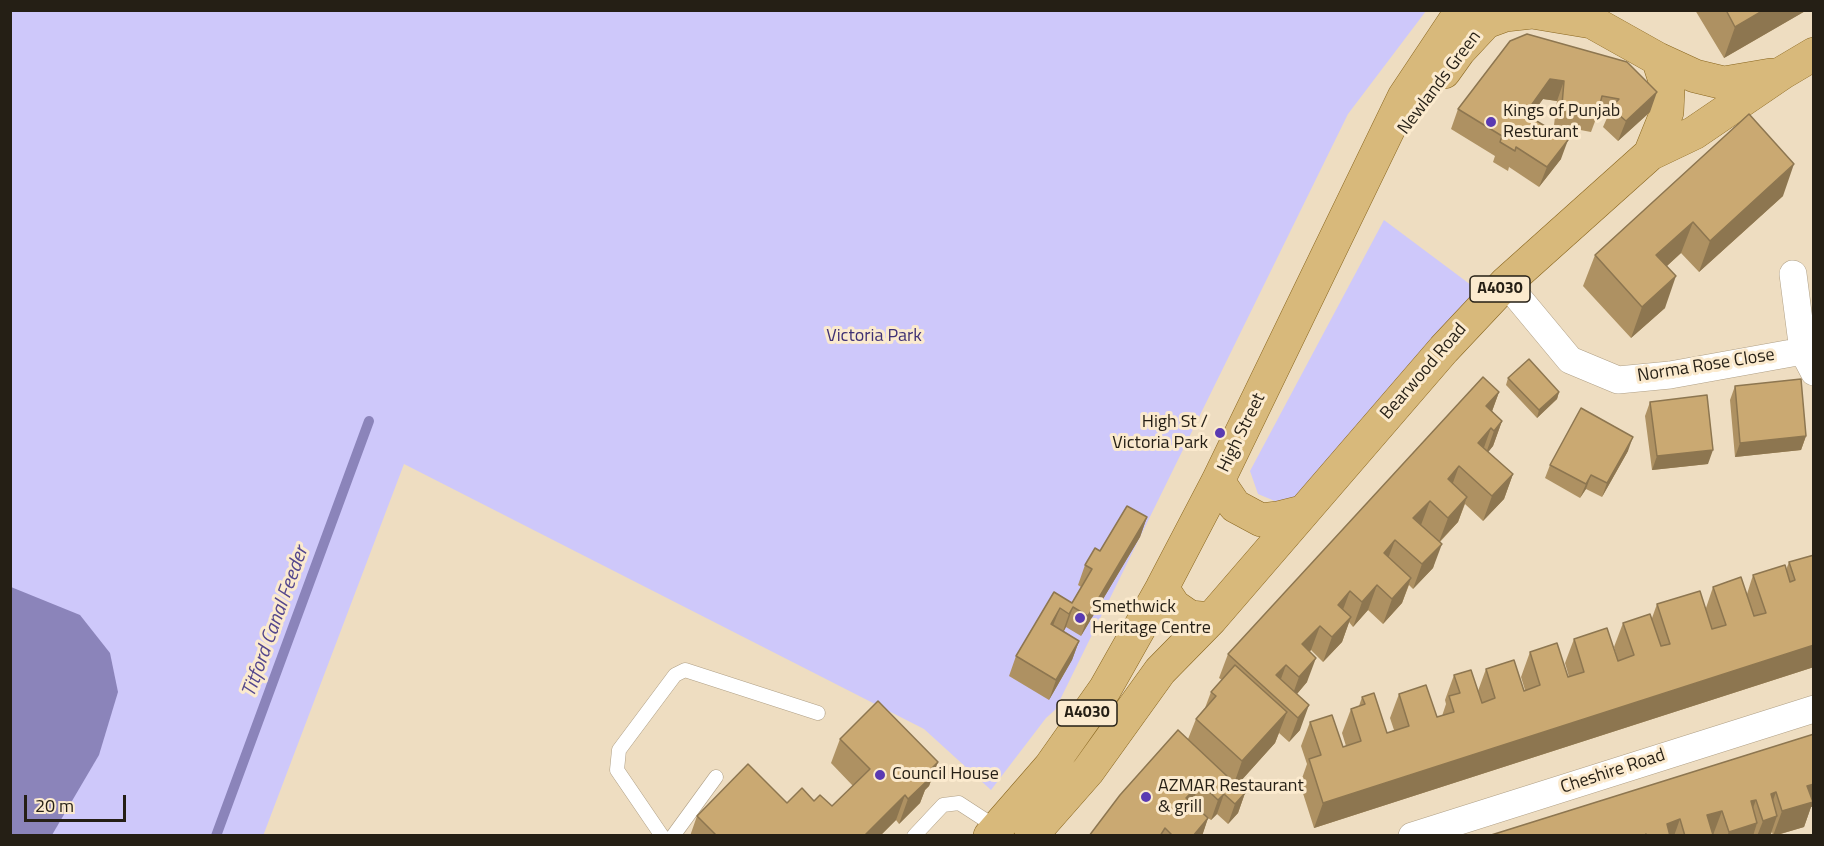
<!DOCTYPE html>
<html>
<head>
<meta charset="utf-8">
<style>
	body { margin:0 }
	#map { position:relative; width:1824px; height:846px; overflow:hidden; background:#eeddc1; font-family:"Titillium Web",sans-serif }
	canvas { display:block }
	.frame { position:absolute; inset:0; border:12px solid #251f15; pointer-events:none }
	.scale { position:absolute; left:24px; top:795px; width:102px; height:27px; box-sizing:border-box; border:3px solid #251f15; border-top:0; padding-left:8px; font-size:18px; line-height:21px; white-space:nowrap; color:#251f15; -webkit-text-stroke:4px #fbeace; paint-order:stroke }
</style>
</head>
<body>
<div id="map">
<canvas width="1824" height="846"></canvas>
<div class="frame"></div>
<div class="scale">20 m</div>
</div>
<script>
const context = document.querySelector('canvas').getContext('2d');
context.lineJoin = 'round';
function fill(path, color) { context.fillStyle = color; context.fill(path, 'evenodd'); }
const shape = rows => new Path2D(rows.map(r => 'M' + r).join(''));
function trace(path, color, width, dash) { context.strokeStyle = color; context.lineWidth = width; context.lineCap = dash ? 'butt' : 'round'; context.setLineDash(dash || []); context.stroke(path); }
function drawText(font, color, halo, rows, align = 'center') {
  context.font = font + ' "Titillium Web",sans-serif'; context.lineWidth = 6; context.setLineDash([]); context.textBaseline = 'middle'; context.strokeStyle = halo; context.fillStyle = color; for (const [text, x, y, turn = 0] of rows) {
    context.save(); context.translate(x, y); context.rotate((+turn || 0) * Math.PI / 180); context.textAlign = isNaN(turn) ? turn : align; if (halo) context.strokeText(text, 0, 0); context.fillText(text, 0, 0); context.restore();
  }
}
fill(shape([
	[10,11,1426,11,1348,114,1055,710,1046,718,991,790,924,729,404,464,263,836,11,835],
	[1384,220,1479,291,1307,491,1282,504,1258,494,1250,471]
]), '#cec8fa');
fill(shape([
	[11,587,80,615,110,653,118,692,99,755,52,835,11,835]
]), '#8b84ba');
trace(shape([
	[216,836,369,421]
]), '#8b84ba', 10);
const lane = shape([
	[662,836,617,770,619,750,675,675,685,670,818,713],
	[673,836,716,777],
	[914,836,943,805,959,803,996,827]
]);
const street = shape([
	[1793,274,1803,351,1814,372],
	[1506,283,1570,360,1618,380,1670,375,1803,351],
	[1412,836,1814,709]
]);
const primary = shape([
	[1444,72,1459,51,1486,22,1505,15,1532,12,1592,22,1658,59,1695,76,1724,83,1771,75],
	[1650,154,1667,112,1668,90,1658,59],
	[1218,481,1235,506,1261,520,1278,518,1302,512],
	[1162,588,1174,606,1190,617,1211,619],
	[990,836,1050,767,1105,689,1162,588,1218,481,1404,97,1462,10],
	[1031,836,1088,771,1160,671,1211,619,1444,349,1506,283,1650,154,1694,133,1782,73,1814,54]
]);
trace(lane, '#af9f85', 15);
trace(street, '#af9f85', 28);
trace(primary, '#88651e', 34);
trace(lane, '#fff', 14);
trace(street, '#fff', 27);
trace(primary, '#d8b97b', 33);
fill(shape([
	[1695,10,1807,10,1724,58],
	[1510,41,1650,112,1618,141,1603,127,1607,118,1597,116,1591,132,1554,125,1557,101,1543,99,1530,117,1561,159,1539,187,1509,167,1508,171,1493,162,1495,156,1451,129,1458,109],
	[1749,114,1783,196,1699,272,1681,253,1667,266,1665,308,1631,338,1583,286,1595,255],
	[1508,378,1559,392,1557,399,1537,418,1506,385],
	[1735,386,1806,436,1801,450,1735,457,1730,400],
	[1499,392,1492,411,1502,421,1493,446,1488,452,1513,474,1504,499,1483,521,1465,504,1458,522,1440,542,1433,568,1413,589,1409,585,1402,603,1383,624,1368,610,1353,627,1349,622,1342,642,1323,662,1311,650,1310,651,1307,682,1297,694,1300,730,1289,742,1279,733,1275,743,1237,785,1245,793,1238,813,1228,824,1217,814,1211,820,1208,818,1202,836,1089,836,1188,739,1196,719,1205,708,1211,692,1222,680,1219,678,1228,654],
	[1650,402,1708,464,1652,470,1645,416],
	[1628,451,1602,497,1586,489,1580,498,1545,478,1550,465],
	[1147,517,1140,537,1081,636,1066,627,1064,631,1079,641,1072,660,1049,700,1009,676,1016,656,1054,592,1072,603,1081,587,1078,585,1085,565,1100,551],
	[1814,555,1814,667,1314,828,1300,784,1307,764,1301,746,1310,722,1343,747,1346,746,1342,733,1351,709,1359,706,1362,697,1387,733,1394,730,1390,718,1399,694,1437,717,1442,716,1446,704,1445,700,1454,675,1478,691,1486,669,1524,691,1525,690,1521,677,1530,652,1568,677,1569,677,1565,663,1574,639,1618,661,1614,647,1623,623,1652,618,1657,604,1706,608,1713,587,1747,594,1753,575,1786,570,1789,562],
	[1814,734,1814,806,1811,807,1804,827,1774,836,1773,836,1772,832,1770,836,1488,836],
	[840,739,938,762,929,786,925,790,920,803,899,824,896,820,880,836,690,836,697,816,787,803,814,801,832,806,853,786,831,763]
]), '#ae9162');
fill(shape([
	[1764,10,1807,10,1724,58,1735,27],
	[1550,79,1564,81,1557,101,1543,99,1517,134,1525,114],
	[1657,92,1650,112,1618,141,1626,121],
	[1568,140,1561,159,1539,187,1547,167],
	[1794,164,1783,196,1699,272,1710,241],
	[1693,222,1681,253,1645,286,1656,255],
	[1676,276,1665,308,1631,338,1642,307],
	[1499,392,1490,417,1486,406],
	[1559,392,1557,399,1537,418,1539,410],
	[1502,421,1493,446,1485,456,1494,431],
	[1491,428,1482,453,1478,443],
	[1806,436,1801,450,1735,457,1740,443],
	[1633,437,1628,451,1602,497,1607,483],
	[1713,450,1708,464,1652,470,1657,456],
	[1459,466,1450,491,1448,479],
	[1513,474,1504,499,1483,521,1492,496],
	[1591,475,1586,489,1580,498,1586,484],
	[1467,497,1458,522,1439,542,1448,518],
	[1430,501,1421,525,1413,518],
	[1147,517,1140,537,1081,636,1088,616],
	[1395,540,1386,564,1384,553],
	[1442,544,1433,568,1413,589,1422,564],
	[1411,578,1402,603,1383,624,1392,599],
	[1377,585,1368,610,1353,627,1362,602],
	[1350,591,1341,615,1338,605],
	[1073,607,1066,627,1062,634,1069,614],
	[1060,608,1052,628,1051,624],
	[1351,617,1342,642,1323,662,1332,637],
	[1320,626,1311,650,1293,669,1302,644],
	[1079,641,1072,660,1049,700,1056,680],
	[1814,645,1814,667,1314,828,1323,803],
	[1316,658,1307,682,1290,702,1299,677],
	[1286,665,1277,690,1276,675],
	[1309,705,1300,730,1289,742,1298,718],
	[1287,712,1275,743,1231,792,1242,761],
	[938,762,929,786,925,790,920,803,899,824,908,799,925,775],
	[1200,783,1192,803,1179,818,1186,798],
	[1814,784,1814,806,1811,807,1804,827,1773,836,1782,811,1807,786],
	[1776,792,1767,817,1762,819,1771,794],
	[1245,793,1238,813,1228,824,1235,804],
	[1224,794,1217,814,1211,820,1218,800],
	[905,795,896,820,880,836,864,836],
	[1756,800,1747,824,1751,801],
	[1722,811,1713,835,1700,836,1707,815],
	[1777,816,1770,836,1757,836,1763,821],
	[1208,818,1202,836,1193,836],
	[1680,819,1674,836,1662,836,1667,824],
	[1757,823,1753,836,1727,836,1729,832]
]), '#8d7650');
const building = shape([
	[1726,10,1764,10,1735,27,1726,10],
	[1527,34,1627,62,1657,92,1626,121,1611,108,1619,99,1602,96,1598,112,1562,105,1564,81,1550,79,1525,114,1568,140,1547,167,1516,147,1515,151,1500,142,1502,136,1458,109,1510,41,1527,34],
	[1749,114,1794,164,1710,241,1693,222,1656,255,1676,276,1642,307,1595,255,1749,114],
	[1529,359,1559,392,1539,410,1508,378,1529,359],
	[1483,377,1499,392,1486,406,1502,421,1494,431,1491,428,1478,443,1513,474,1492,496,1459,466,1448,479,1467,497,1448,518,1430,501,1413,518,1442,544,1422,564,1395,540,1384,553,1411,578,1392,599,1377,585,1362,602,1350,591,1338,605,1351,617,1332,637,1320,626,1302,644,1316,658,1299,677,1286,665,1276,675,1309,705,1298,718,1228,654,1483,377],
	[1801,379,1806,436,1740,443,1735,386,1801,379],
	[1707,395,1713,450,1657,456,1650,402,1707,395],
	[1581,408,1633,437,1607,483,1591,475,1586,484,1550,465,1581,408],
	[1127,506,1147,517,1088,616,1073,607,1069,614,1060,608,1051,624,1079,641,1056,680,1016,656,1054,592,1072,603,1092,569,1085,565,1095,548,1100,551,1127,506],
	[1814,555,1814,645,1323,803,1309,759,1321,755,1310,722,1332,715,1343,747,1361,741,1351,709,1365,704,1362,697,1374,693,1387,733,1409,726,1399,694,1426,685,1437,717,1454,712,1449,696,1460,693,1454,675,1471,670,1482,703,1495,698,1486,669,1514,660,1524,691,1540,685,1530,652,1557,643,1568,677,1584,672,1574,639,1607,628,1618,661,1634,655,1623,623,1650,614,1661,646,1670,644,1657,604,1700,591,1712,629,1726,625,1713,587,1741,577,1754,616,1766,613,1753,575,1785,565,1790,582,1795,580,1789,562,1814,555],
	[1235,665,1287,712,1242,761,1196,719,1216,696,1211,692,1235,665],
	[878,701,938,762,925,775,929,779,908,799,905,795,864,836,717,836,697,816,748,764,787,803,802,788,814,801,820,795,832,806,870,769,840,739,878,701],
	[1178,730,1245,793,1235,804,1224,794,1218,800,1200,783,1186,798,1208,818,1193,836,1173,836,1165,828,1160,836,1089,836,1120,795,1178,730],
	[1814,734,1814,784,1807,786,1813,802,1782,811,1776,792,1771,794,1777,816,1763,821,1756,800,1751,801,1757,823,1729,832,1722,811,1707,815,1713,835,1710,836,1685,836,1680,819,1667,824,1670,836,1647,836,1646,834,1643,836,1488,836,1814,734]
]);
fill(building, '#caa972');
trace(building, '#8d7650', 1.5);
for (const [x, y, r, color] of [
	[1491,122,6,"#5a3ab2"],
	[1220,433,6,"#5a3ab2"],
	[1080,618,6,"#5a3ab2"],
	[880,775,6,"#5a3ab2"],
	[1146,797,6,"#5a3ab2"]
]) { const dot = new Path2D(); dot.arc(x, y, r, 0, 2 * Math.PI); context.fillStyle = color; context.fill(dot); trace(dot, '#fbeace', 2); }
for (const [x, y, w] of [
	[1500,289,60],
	[1087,713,60]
]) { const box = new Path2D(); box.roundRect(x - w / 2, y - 13, w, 26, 4.5); context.fillStyle = '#fbeace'; context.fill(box); trace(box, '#251f15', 1.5); }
drawText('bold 16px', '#251f15', null, [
	["A4030",1500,289],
	["A4030",1087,713]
]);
drawText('18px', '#251f15', '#fbeace', [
	["Newlands Green",1440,83,-53],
	["Norma Rose Close",1706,366,-9],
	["Bearwood Road",1424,372,-49],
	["High Street",1242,433,-64],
	["Cheshire Road",1613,772,-18]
]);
drawText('18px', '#251f15', '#fbeace', [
	["Kings of Punjab",1503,112],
	["Resturant",1503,133],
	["High St /",1208,423,"right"],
	["Victoria Park",1208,444,"right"],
	["Smethwick",1092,608],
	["Heritage Centre",1092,629],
	["Council House",892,775],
	["AZMAR Restaurant",1158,787],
	["& grill",1158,808]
], 'left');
drawText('18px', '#3f3174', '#fbeace', [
	["Victoria Park",874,337]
]);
drawText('italic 20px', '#54478d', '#fbeace', [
	["Titford Canal Feeder",276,622,-70]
]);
</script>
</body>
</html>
